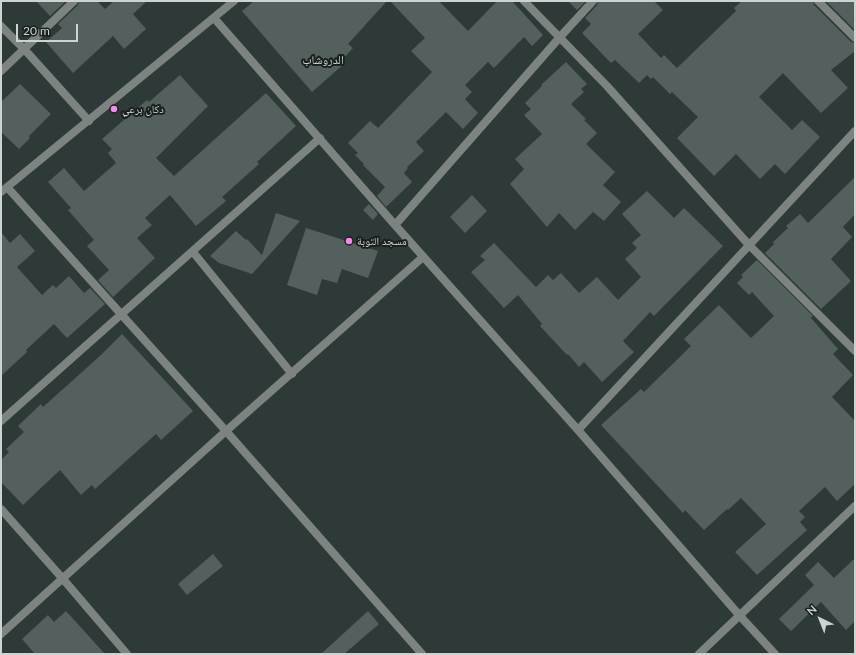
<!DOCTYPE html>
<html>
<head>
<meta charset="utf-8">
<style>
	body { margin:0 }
	#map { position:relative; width:856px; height:655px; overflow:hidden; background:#2e3a37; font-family:Lato,sans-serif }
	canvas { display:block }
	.frame { position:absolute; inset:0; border:2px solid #ccd3d1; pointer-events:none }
	.north { position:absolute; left:800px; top:599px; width:40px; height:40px; -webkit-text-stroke:3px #1a201e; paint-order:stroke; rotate:317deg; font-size:11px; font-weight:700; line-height:16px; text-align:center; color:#ccd3d1 }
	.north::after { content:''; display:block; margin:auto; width:14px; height:18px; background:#ccd3d1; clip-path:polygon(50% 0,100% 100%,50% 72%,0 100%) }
	.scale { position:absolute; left:16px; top:24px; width:62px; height:18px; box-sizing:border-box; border:2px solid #ccd3d1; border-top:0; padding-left:5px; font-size:12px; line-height:14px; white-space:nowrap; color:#ccd3d1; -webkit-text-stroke:3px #1a201e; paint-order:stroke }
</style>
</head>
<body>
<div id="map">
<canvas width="856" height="655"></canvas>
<div class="frame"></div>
<div class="north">N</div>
<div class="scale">20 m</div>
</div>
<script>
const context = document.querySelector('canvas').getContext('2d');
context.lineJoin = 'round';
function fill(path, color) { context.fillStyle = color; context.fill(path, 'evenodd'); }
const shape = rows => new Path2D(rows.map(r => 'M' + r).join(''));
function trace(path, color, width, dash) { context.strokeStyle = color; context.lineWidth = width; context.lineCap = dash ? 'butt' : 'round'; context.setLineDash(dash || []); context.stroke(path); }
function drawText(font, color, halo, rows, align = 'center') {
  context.font = font + ' Lato,"Noto Naskh Arabic",sans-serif'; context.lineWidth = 4; context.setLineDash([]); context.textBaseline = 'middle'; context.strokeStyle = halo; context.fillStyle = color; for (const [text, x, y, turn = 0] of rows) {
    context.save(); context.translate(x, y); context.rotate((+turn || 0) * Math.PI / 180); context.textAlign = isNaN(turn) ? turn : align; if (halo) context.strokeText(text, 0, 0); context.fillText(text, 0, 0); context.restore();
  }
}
fill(shape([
	[36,1,66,1,50,16],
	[79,1,97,1,105,9,114,1,147,1,133,14,146,29,124,49,113,36,73,73,46,42,62,28,58,24,78,5],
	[254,1,387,1,348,44,353,48,342,60,345,63,312,92,242,11],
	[390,1,439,1,468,31,497,1,512,1,543,35,532,46,524,37,494,68,488,62,465,85,472,92,465,99,478,113,463,129,446,112,416,142,424,151,407,167,408,168,404,173,412,182,386,207,377,196,385,187,363,165,364,164,355,155,358,153,348,143,370,121,378,128,432,72,411,51,425,38],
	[568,1,586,1,577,10],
	[598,1,654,1,663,10,638,34,661,58,664,55,677,68,736,11,734,8,742,1,813,1,814,5,851,42,855,43,855,51,831,70,848,88,821,113,783,73,759,97,792,130,802,120,820,137,785,174,775,164,760,179,736,154,714,176,677,138,698,117,672,92,670,94,653,77,651,79,647,75,639,83,615,60,611,63,582,33,591,24,585,18,597,5],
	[826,1,855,1,855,30],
	[566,62,587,84,581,89,584,92,571,104,586,119,584,120,597,133,586,144,615,172,603,185,621,202,604,221,593,212,575,230,559,213,547,227,510,184,524,169,515,159,542,134,524,115,531,109,525,103,542,86,541,85],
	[180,75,208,106,156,158,174,176,266,93,296,126,257,162,259,164,222,197,226,201,196,226,170,195,145,218,152,225,137,238,155,258,113,297,98,280,109,270,87,246,94,240,68,210,71,208,48,182,64,168,84,191,116,163,108,153,112,149,102,139,147,100,149,102],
	[20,84,51,114,29,136,30,138,19,149,1,132,1,102],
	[855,177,855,214,843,227,852,237,831,259,851,281,821,309,765,253,774,244,773,242,788,228,786,226,800,214,808,223],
	[647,191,674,218,684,208,723,246,654,316,650,312,623,341,634,352,602,382,584,362,579,367,568,354,567,355,540,326,542,324,518,295,504,308,471,272,485,260,480,256,494,243,536,287,548,275,553,280,561,273,579,293,597,277,618,300,641,277,625,259,637,248,632,243,641,235,622,214],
	[472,195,487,211,465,233,450,217],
	[369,204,378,214,373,220,363,210],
	[276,213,300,221,252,274,219,263,210,256,236,231,246,240,247,239,262,255],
	[306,228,378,251,368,278,342,269,337,283,322,279,317,295,287,285],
	[1,232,10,243,20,234,35,251,17,267,42,295,53,285,56,288,69,276,84,293,90,288,105,304,67,338,54,324,26,350,27,352,1,376],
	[757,260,813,316,811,318,838,349,833,354,853,375,832,397,855,421,855,484,837,501,825,487,799,511,805,517,800,522,807,530,757,575,735,552,766,524,741,498,728,510,727,509,704,530,685,510,683,513,601,425,641,389,644,392,691,346,684,339,719,305,751,338,774,316,752,292,749,295,737,283,743,277,741,275],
	[122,334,193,411,161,440,156,434,95,489,92,485,81,495,60,470,23,505,1,482,1,460,9,452,6,449,24,432,18,426,41,404,43,407,101,355],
	[213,554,223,566,187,595,178,584],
	[855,558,855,621,846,630,821,602,791,631,779,619,814,585,805,575,818,562,834,578],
	[66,611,105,654,35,654,22,639,48,615,54,622],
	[368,611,379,624,344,654,321,654]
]), '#54605d');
trace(shape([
	[524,1,607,86,749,245,855,351],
	[818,1,855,38],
	[214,18,395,225,578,430,740,616,775,654],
	[1,26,25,50,89,121],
	[1,71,74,1],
	[7,187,226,431,422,654],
	[1,192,234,1],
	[395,225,560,37,593,1],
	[193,252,292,374],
	[1,421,320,138],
	[578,430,855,131],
	[1,509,63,579,127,654],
	[1,634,226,431,423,257],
	[699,654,855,506]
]), '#7d8381', 8);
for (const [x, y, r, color] of [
	[114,109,4,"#f589ef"],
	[349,241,4,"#f589ef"]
]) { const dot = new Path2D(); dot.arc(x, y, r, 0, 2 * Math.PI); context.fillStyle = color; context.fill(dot); trace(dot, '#1a201e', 1.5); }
drawText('11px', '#ccd3d1', '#1a201e', [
	["دكان برعي",122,109],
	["مسجد التوبة",357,241]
], 'left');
drawText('12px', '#ccd3d1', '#1a201e', [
	["الدروشاب",323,60]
]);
</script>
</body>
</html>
